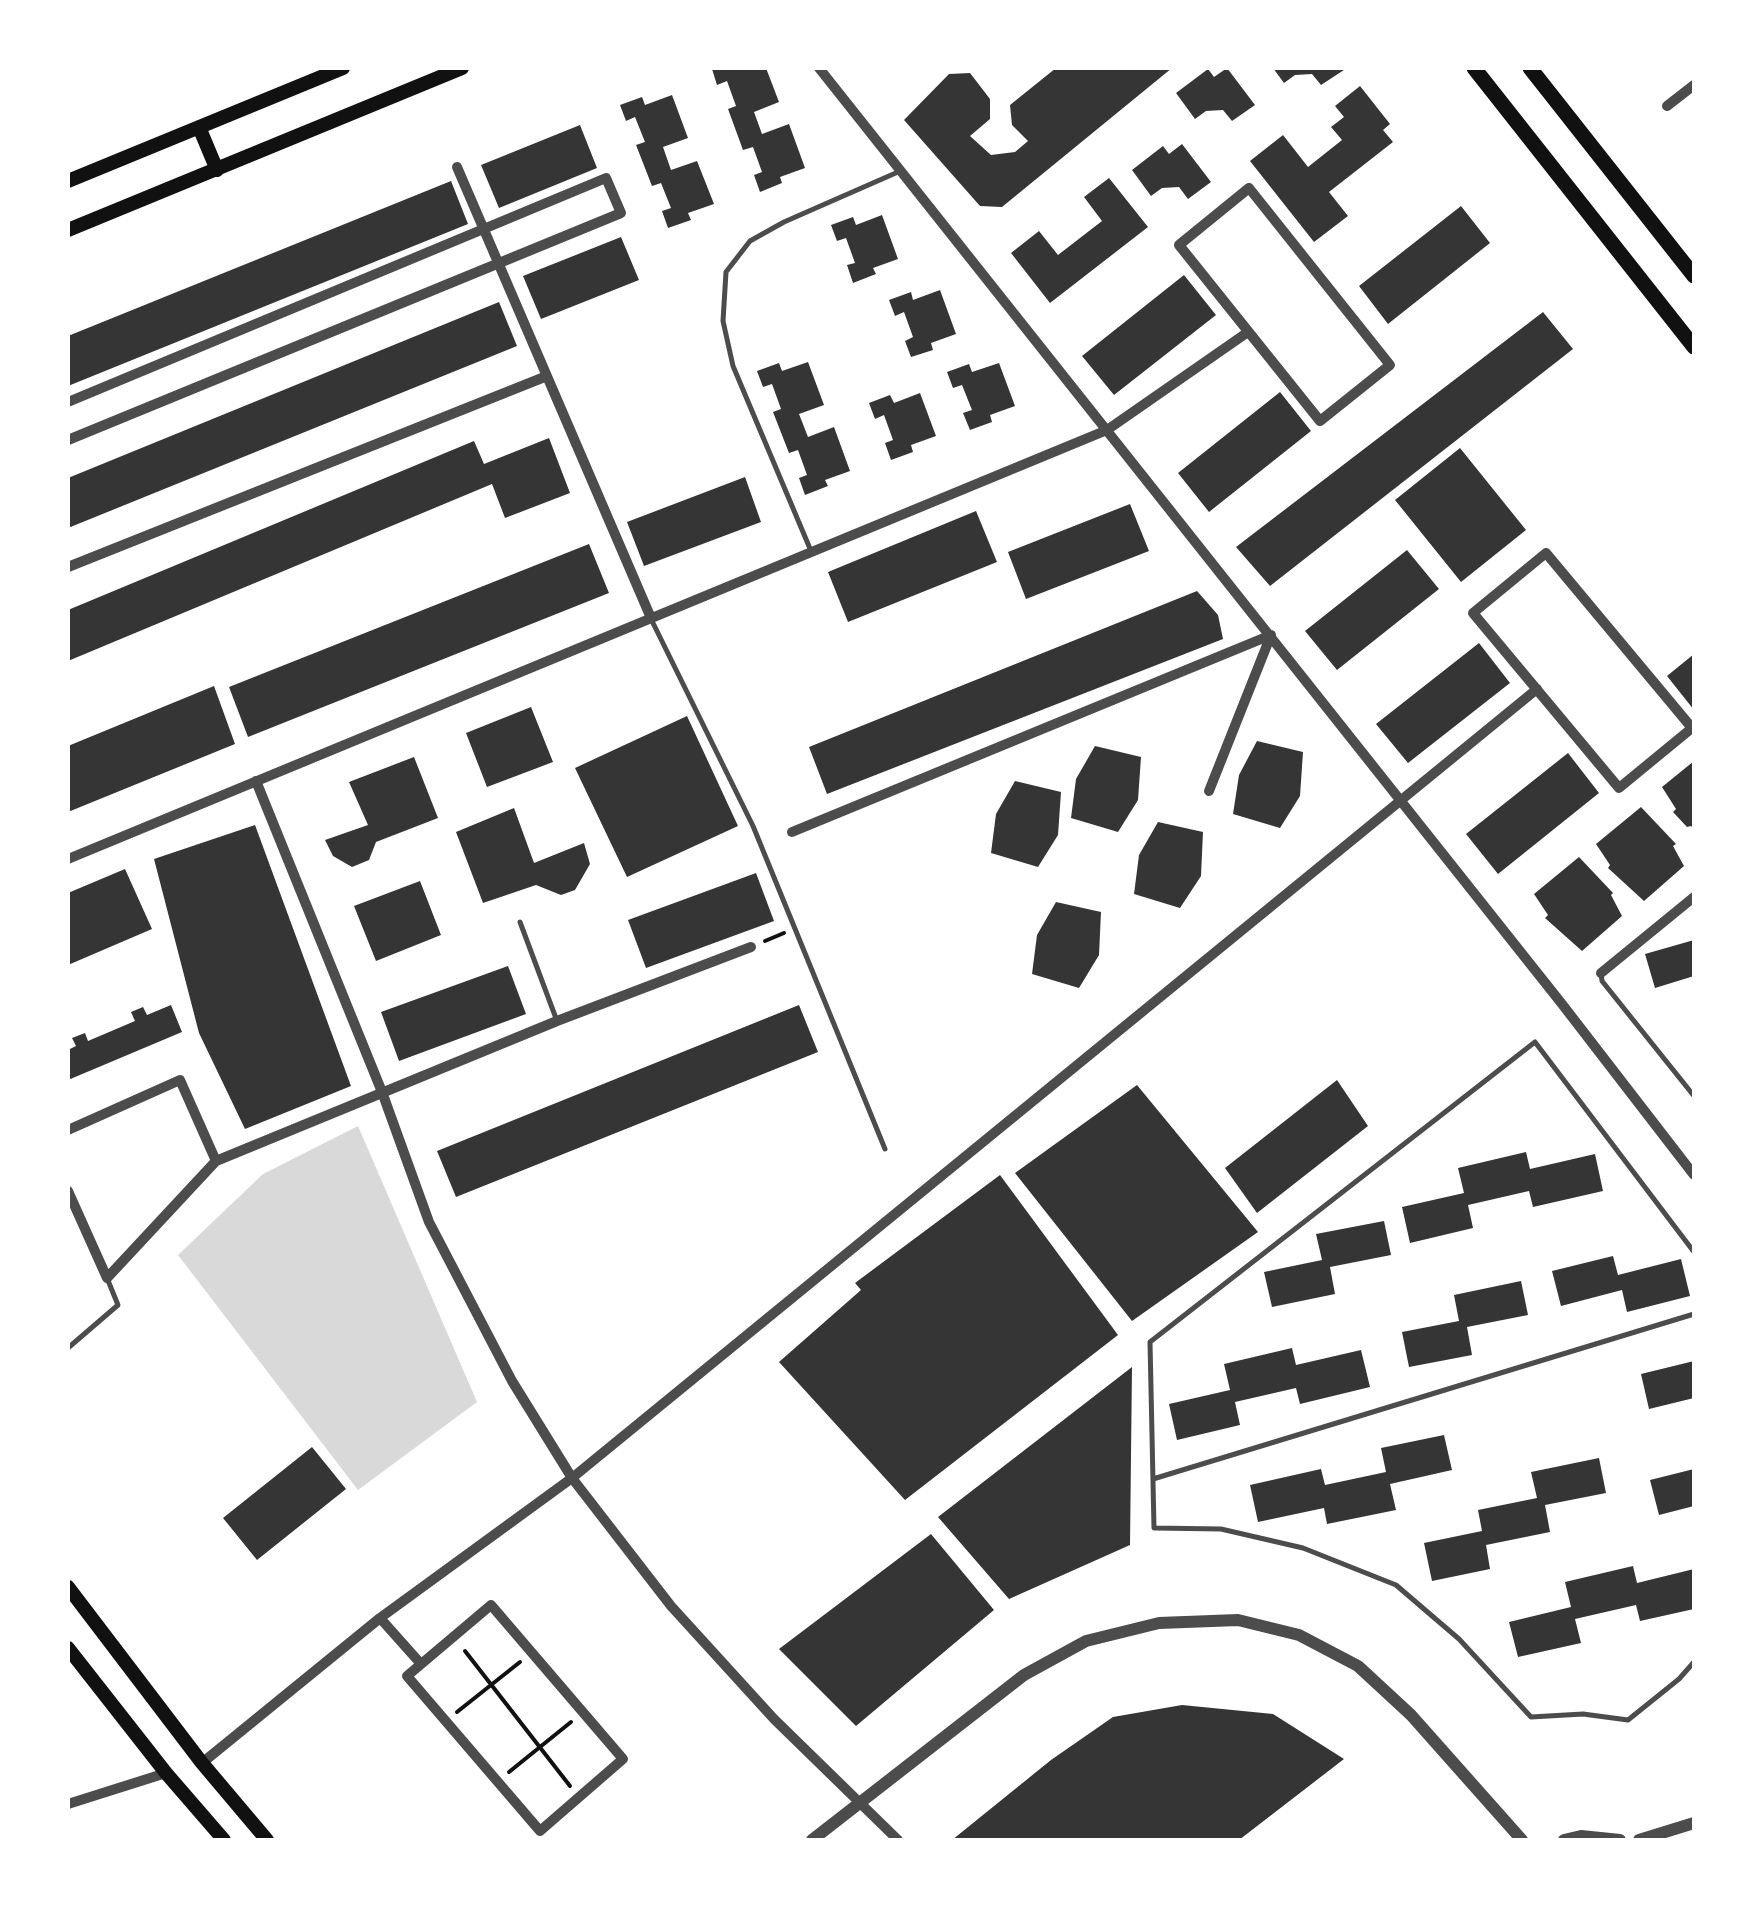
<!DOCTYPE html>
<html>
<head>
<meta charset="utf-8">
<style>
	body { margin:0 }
	#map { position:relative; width:1762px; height:1908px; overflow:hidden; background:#fff; font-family:Raleway,sans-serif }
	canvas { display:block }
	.frame { position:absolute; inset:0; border:70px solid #fff; pointer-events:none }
</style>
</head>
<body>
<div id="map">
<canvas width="1762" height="1908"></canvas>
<div class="frame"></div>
</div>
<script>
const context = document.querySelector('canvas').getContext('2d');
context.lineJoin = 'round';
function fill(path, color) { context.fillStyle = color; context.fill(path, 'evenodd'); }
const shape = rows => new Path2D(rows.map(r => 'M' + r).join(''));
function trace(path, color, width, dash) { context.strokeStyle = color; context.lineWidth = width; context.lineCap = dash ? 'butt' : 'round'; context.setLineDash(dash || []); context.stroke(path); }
fill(shape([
	[358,1126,477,1402,358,1490,178,1255,263,1174]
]), '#d9d9d9');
fill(shape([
	[766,68,779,102,754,112,762,134,789,124,805,168,780,177,782,183,760,192,754,175,762,172,753,147,743,150,728,109,736,106,727,81,717,85,712,69],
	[1056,68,1172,68,1002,207,980,206,904,120,949,74,970,73,990,99,990,119,970,136,991,155,1015,152,1028,141,1012,125,1010,105],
	[1227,68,1255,105,1232,121,1223,110,1206,111,1195,119,1176,93,1208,69,1214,77],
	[1273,68,1347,68,1321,85,1312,74,1295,75,1284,83],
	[1360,86,1390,124,1383,130,1393,142,1329,192,1348,216,1314,242,1250,161,1283,135,1308,167,1342,140,1331,127,1344,117,1335,106],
	[672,95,688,138,663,147,671,170,697,161,714,204,688,213,691,220,668,228,662,211,671,208,661,183,652,186,636,145,645,142,635,117,626,121,620,105,642,97,645,105],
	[580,125,597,168,499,208,481,165],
	[1182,144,1211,182,1188,199,1179,187,1162,188,1151,196,1132,170,1163,146,1169,154],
	[1109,178,1148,227,1050,303,1011,253,1039,231,1058,255,1102,221,1084,197],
	[451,181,468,224,68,386,68,336],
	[1461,206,1490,243,1388,324,1359,286],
	[882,215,898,259,873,268,876,274,853,283,847,265,855,263,846,238,837,241,831,225,853,217,856,225],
	[621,237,639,280,541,319,523,276],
	[1184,275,1216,315,1114,395,1082,356],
	[940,290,956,334,931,343,933,350,911,357,905,341,913,337,904,312,895,316,889,300,911,292,913,300],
	[499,302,517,346,68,528,68,478],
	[1543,312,1573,349,1270,586,1236,547],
	[808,362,824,405,799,414,808,437,834,427,850,471,825,480,828,486,805,495,799,478,807,475,798,450,789,453,773,412,781,409,772,384,763,387,757,371,779,363,782,371],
	[999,363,1015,406,990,415,992,422,970,430,963,413,972,410,962,385,953,388,947,372,969,364,972,372],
	[1280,392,1311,431,1209,512,1178,473],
	[920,393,936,436,911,445,913,452,891,460,885,443,893,440,884,415,875,419,869,403,890,395,894,403],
	[549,438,570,493,505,518,492,484,68,661,68,610,474,441,484,464],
	[1460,448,1526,530,1461,582,1395,500],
	[745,477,761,522,644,566,627,522],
	[1130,504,1149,551,1026,599,1008,552],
	[976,511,997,562,848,622,828,572],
	[589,544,609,593,248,737,229,687],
	[1407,550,1439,589,1337,670,1305,631],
	[1197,591,1218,615,1223,639,827,794,809,747],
	[1479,643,1510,683,1408,763,1376,724],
	[1694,654,1694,710,1667,676],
	[214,686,235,744,68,812,68,746],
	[531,707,553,762,487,787,466,733],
	[687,716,738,826,627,877,575,768],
	[1257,741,1303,752,1300,796,1280,828,1233,814,1239,775],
	[1095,746,1141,757,1138,800,1118,832,1071,818,1076,779],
	[1568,753,1599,793,1498,874,1466,834],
	[414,757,438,818,376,842,369,860,352,867,333,856,325,840,368,825,349,782],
	[1694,761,1694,829,1691,826,1687,827,1673,812,1676,809,1662,787],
	[1015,781,1061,792,1058,835,1038,867,991,853,996,814],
	[1641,807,1676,844,1673,846,1684,866,1644,901,1608,868,1610,865,1596,844],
	[514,808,534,863,584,843,590,864,575,890,561,895,536,885,483,903,456,832],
	[1158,822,1203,832,1201,876,1180,908,1134,894,1139,855],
	[255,825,351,1086,245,1129,199,1033,154,859],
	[1579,857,1613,893,1611,895,1622,916,1582,951,1545,918,1548,915,1534,894],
	[125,869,152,929,68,965,68,893],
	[756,873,774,921,646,968,628,920],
	[420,881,441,935,376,961,354,906],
	[1056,902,1101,912,1099,955,1079,988,1032,974,1037,935],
	[1694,940,1694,976,1655,988,1645,954],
	[508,966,526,1014,399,1061,381,1012],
	[171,1005,182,1032,68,1080,68,1050,76,1046,72,1038,85,1033,88,1041,135,1021,131,1012,143,1007,147,1015],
	[799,1005,818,1052,456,1197,437,1151],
	[1337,1080,1368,1126,1257,1213,1225,1168],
	[1137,1085,1258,1232,1132,1321,1015,1173],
	[1526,1152,1530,1169,1595,1154,1603,1191,1533,1207,1529,1191,1468,1205,1473,1228,1410,1243,1402,1207,1464,1193,1458,1168],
	[1000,1175,1118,1335,905,1500,779,1362,861,1290,855,1283],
	[1384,1221,1391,1255,1330,1267,1335,1294,1272,1307,1264,1272,1322,1260,1316,1234],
	[1613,1256,1618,1275,1681,1259,1690,1296,1627,1312,1622,1290,1561,1306,1552,1271],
	[1521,1281,1528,1315,1467,1327,1472,1355,1409,1367,1402,1332,1459,1321,1454,1295],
	[1292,1348,1296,1365,1361,1350,1370,1387,1300,1404,1296,1388,1235,1402,1240,1425,1177,1440,1169,1404,1230,1390,1224,1364],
	[1694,1361,1694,1398,1649,1409,1641,1374],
	[1132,1367,1130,1545,1009,1599,938,1517],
	[1444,1435,1452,1470,1390,1484,1396,1510,1327,1524,1324,1508,1258,1522,1250,1485,1321,1469,1325,1485,1386,1472,1381,1448],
	[312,1447,346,1489,257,1560,223,1518],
	[1599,1458,1606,1493,1545,1505,1550,1532,1486,1545,1490,1569,1432,1581,1424,1543,1482,1531,1478,1510,1537,1498,1531,1472],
	[1694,1469,1694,1506,1659,1515,1650,1480],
	[931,1534,994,1610,856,1726,779,1649],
	[1633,1566,1637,1583,1694,1569,1694,1609,1640,1621,1636,1605,1575,1619,1581,1643,1518,1657,1509,1622,1571,1607,1565,1582],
	[1182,1705,1273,1714,1344,1759,1239,1840,952,1840,1051,1760,1113,1717]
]), '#353535');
trace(shape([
	[765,941,784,933],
	[465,1651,570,1786],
	[457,1712,520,1662],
	[509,1772,571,1722]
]), '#111', 4);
trace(shape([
	[811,551,733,366,723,321,726,272,750,241,784,222,898,172],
	[652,621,753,826,885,1149],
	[520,922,557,1021],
	[1601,973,1602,981,1694,1096],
	[1694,1252,1535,1042,1150,1342,1154,1528,1221,1529,1303,1548,1396,1585,1459,1639,1531,1717,1583,1714,1628,1720,1679,1679,1694,1662],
	[68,1348,118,1305,107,1278],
	[1153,1479,1694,1314]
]), '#4c4c4c', 5);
trace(shape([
	[819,68,1562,1004,1694,1175],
	[1667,106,1694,85],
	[457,167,651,618],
	[1249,188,1390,365,1320,421,1179,245,1249,188],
	[68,402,606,178,621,213,68,440],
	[1546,553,1692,728,1619,788,1473,613,1546,553],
	[68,567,547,376],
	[256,781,382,1092,429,1222,512,1381,572,1478,671,1606,774,1719,898,1840],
	[1209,791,1271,635],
	[792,832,1271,635],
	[68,859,1107,430,1248,332],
	[1601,973,1694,897],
	[68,1130,180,1080,216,1161],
	[68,1191,107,1278,216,1161,557,1021,751,947],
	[491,1605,623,1759,540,1831,407,1676,491,1605],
	[380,1618,421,1664],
	[202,1763,380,1618,572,1478,1537,689],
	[68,1804,166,1773]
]), '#4c4c4c', 10);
trace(shape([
	[812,1840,1024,1675,1086,1641,1159,1623,1238,1620,1299,1635,1358,1666,1411,1715,1522,1840],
	[1564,1840,1581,1836,1620,1840],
	[1639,1840,1694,1823]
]), '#4c4c4c', 12);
trace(shape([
	[199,127,217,170],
	[68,181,343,68],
	[68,230,462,68],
	[68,1587,202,1763,267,1840],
	[68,1648,166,1773,224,1840]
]), '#111', 14);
trace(shape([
	[1474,68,1694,347],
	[1530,68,1694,276]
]), '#111', 15);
</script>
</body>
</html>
